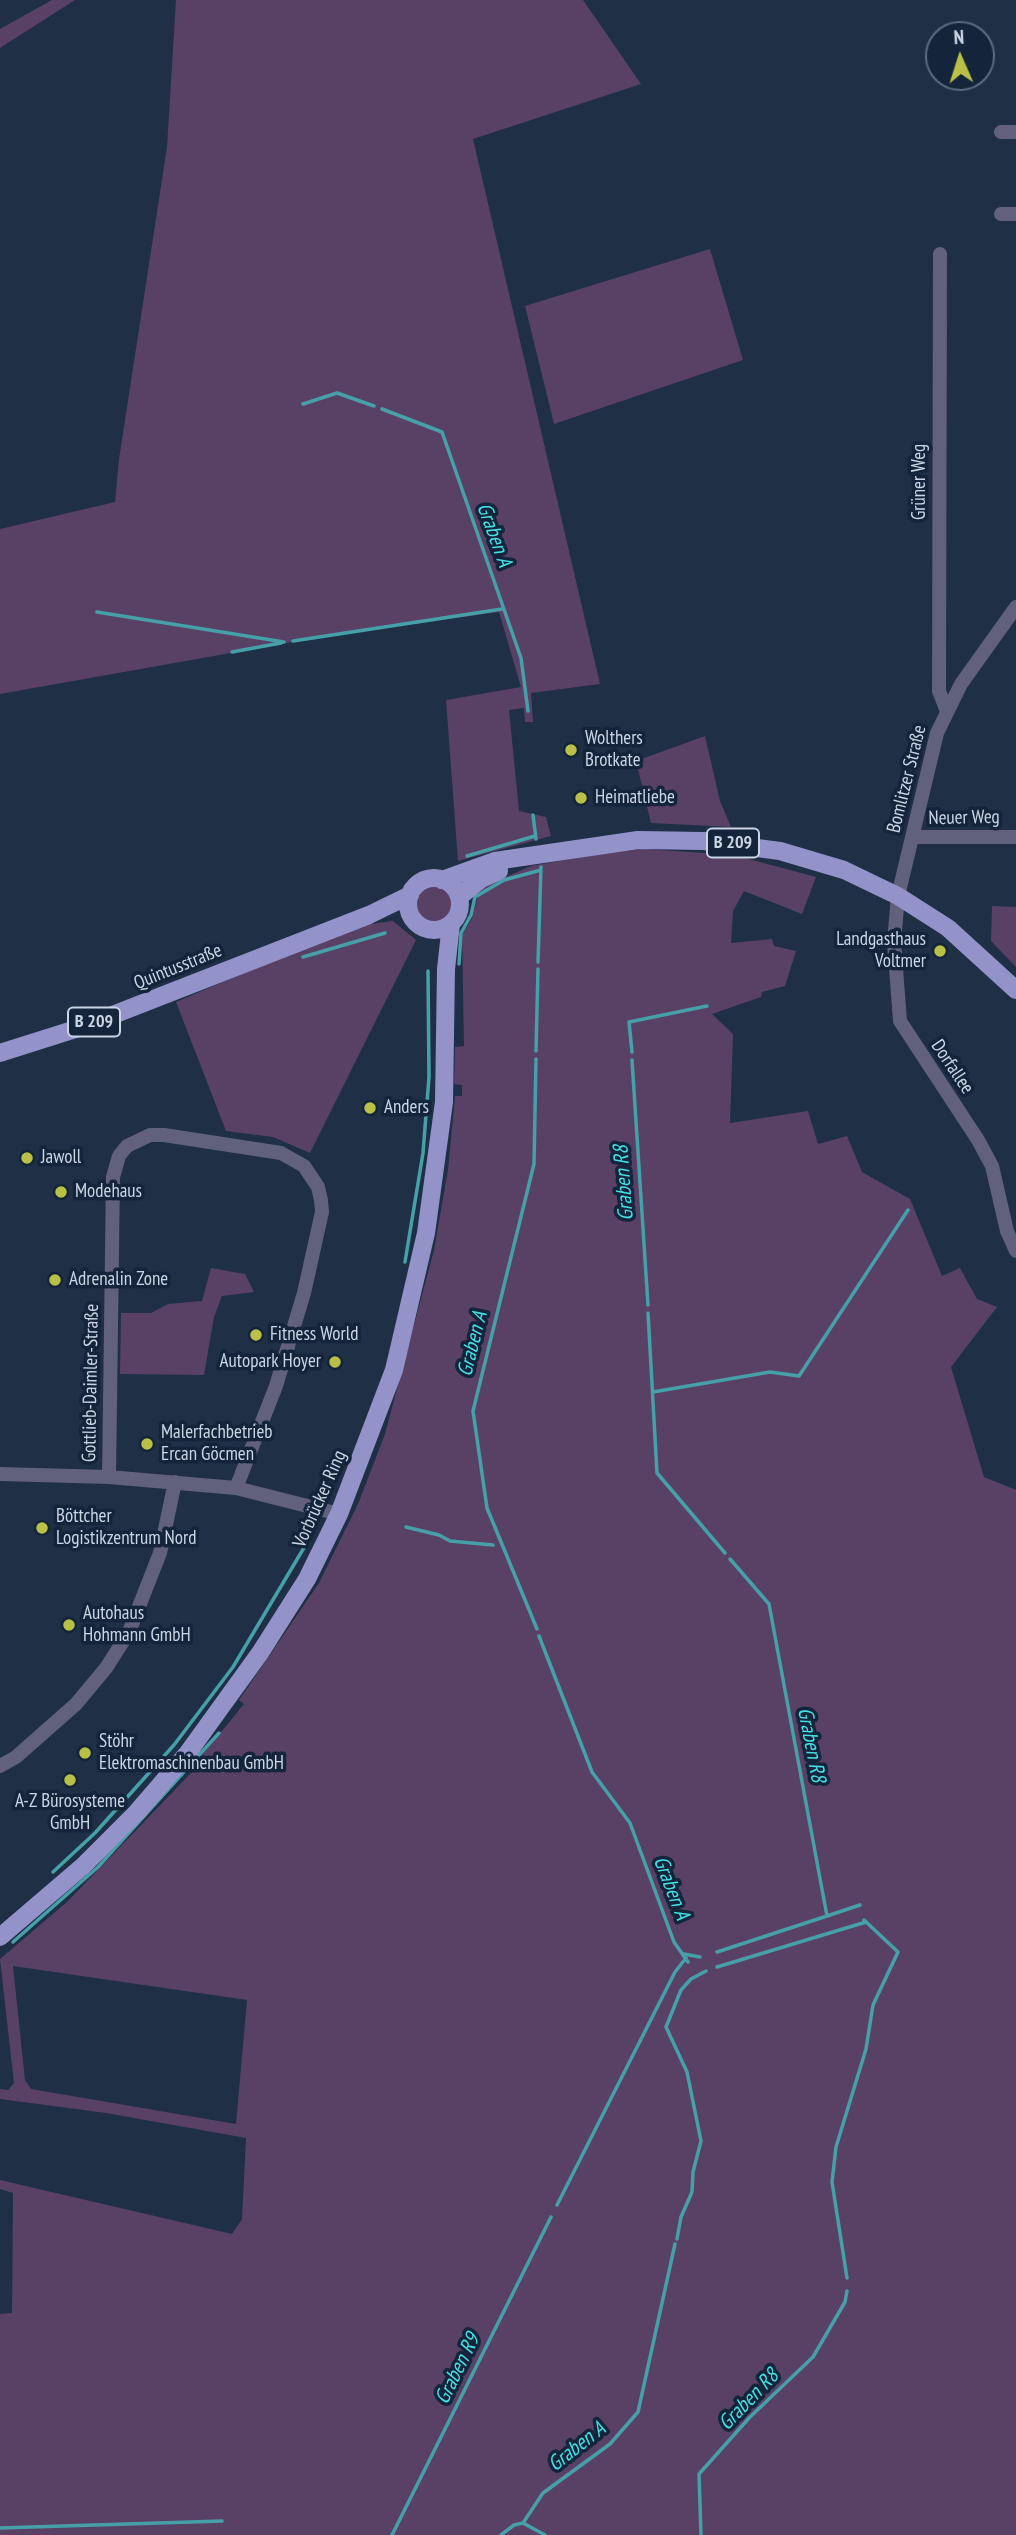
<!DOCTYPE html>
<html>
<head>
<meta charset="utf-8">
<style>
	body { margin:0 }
	#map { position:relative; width:1016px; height:2535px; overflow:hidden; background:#1e2f46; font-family:"PT Sans Narrow",sans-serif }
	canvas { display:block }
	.north { position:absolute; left:925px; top:21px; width:70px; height:70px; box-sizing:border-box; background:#14253b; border:2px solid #5d6c7f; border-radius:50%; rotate:357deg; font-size:19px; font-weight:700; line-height:28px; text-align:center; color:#cbd6e5 }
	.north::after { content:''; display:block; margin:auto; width:24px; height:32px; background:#bac045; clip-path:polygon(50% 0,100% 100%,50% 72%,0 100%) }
</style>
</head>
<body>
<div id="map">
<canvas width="1016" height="2535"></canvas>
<div class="north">N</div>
</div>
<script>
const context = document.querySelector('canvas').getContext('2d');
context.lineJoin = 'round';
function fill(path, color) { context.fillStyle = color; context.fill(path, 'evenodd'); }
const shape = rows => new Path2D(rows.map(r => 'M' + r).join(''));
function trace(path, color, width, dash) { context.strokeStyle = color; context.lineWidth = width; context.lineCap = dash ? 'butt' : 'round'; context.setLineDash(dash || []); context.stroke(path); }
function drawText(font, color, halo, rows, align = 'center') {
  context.font = font + ' "PT Sans Narrow",sans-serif'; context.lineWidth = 7; context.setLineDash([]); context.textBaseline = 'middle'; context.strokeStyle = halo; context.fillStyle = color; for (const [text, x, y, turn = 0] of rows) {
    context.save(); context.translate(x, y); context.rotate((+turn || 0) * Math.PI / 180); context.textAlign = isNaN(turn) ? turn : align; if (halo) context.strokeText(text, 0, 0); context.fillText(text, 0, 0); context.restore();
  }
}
fill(shape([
	[52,0,75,0,0,48,0,29],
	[176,0,583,0,641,84,473,139,600,684,531,693,533,722,525,722,524,708,509,710,519,811,546,817,551,836,458,861,446,700,521,687,499,612,315,638,0,694,0,529,115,502,119,459,167,147],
	[710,249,743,360,554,424,525,306],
	[705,736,720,801,731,827,651,823,636,761],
	[644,849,734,855,816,877,802,914,744,891,733,911,731,943,772,939,774,946,796,951,785,986,762,992,761,997,712,1014,733,1034,730,1123,808,1111,818,1144,847,1136,862,1172,910,1199,942,1276,960,1268,977,1299,997,1307,951,1367,984,1477,1016,1490,1016,2535,0,2535,0,2314,12,2313,13,2193,0,2189,0,2180,232,2234,242,2219,246,2138,106,2113,0,2099,0,2089,8,2090,14,2083,0,1959,67,1902,192,1772,190,1770,244,1704,239,1700,319,1583,358,1504,385,1434,434,1250,448,1170,455,1096,462,1096,462,1085,454,1084,455,1047,464,1046,462,935,472,918,479,893,485,886,531,866,604,853],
	[13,1966,247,2000,236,2124,31,2089,25,2080],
	'414 904a20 20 0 1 1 40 0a20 20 0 1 1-40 0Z',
	[992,906,1016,907,1016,967,991,941],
	[393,921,416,940,310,1153,273,1137,226,1131,176,1002,323,939,364,925],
	[211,1268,245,1274,254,1292,222,1296,214,1317,204,1375,120,1374,121,1313,151,1313,168,1304,202,1301]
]), '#594166');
trace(shape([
	[303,404,337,393,374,406],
	[382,409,442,432,521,658,528,711],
	[97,612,284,642],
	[293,641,502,609],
	[232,652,281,643],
	[533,815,536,839],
	[467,856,535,836],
	[303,957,385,933],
	[538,962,541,867],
	[459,964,461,933,471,915,475,897,504,880,541,870],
	[536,1051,538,969],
	[632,1052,629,1022,707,1006],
	[536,1059,534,1164,473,1411,487,1508,537,1629],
	[632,1060,648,1305],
	[405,1262,423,1153,429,1077,428,971],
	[648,1313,657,1473,725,1553],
	[653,1392,770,1372,799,1376,908,1210],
	[406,1527,439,1535,450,1541,493,1545],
	[730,1559,769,1604,827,1916,860,1905],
	[539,1636,592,1772,630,1823,674,1942,688,1962],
	[53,1872,95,1833,174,1745,233,1667,305,1546],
	[13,1942,98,1867,219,1733],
	[717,1952,827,1916],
	[684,1954,700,1957],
	[717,1967,866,1922],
	[557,2205,675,1972,686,1958],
	[677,2239,681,2217,692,2192,693,2172,701,2141,687,2072,666,2027,681,1990,691,1979,706,1971],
	[847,2278,832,2182,836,2147,866,2049,873,2005,898,1952,864,1920],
	[523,2523,545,2535],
	[0,2528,222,2521],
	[392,2535,551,2217],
	[501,2535,514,2525,523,2523,543,2493,610,2444,638,2412,675,2244],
	[701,2535,699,2474,750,2417,813,2357,845,2302,847,2291]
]), '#46a0a7', 3.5);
trace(shape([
	[1001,132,1016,132],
	[1001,214,1016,214],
	[940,254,939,691,946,709],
	[1016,607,961,684,937,733,898,896,894,942,900,1021,978,1140,992,1166,1007,1231,1016,1251],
	[912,837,1016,837],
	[0,1474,109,1477,236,1488,339,1514],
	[109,1477,113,1177,119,1156,127,1146,150,1135,164,1135,281,1153,304,1166,318,1187,321,1200,322,1212,304,1293,276,1386,236,1488],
	[0,1766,16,1757,76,1704,106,1668,129,1632,160,1553,175,1482]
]), '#61617c', 14);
trace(shape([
	'408 904a26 26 0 1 1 52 0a26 26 0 1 1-52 0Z',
	[442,880,495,861,638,840,704,841,780,851,844,870,898,896,948,928,1016,990],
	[459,897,481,879,499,871],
	[0,1053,82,1027,369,915,410,895],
	[0,1937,83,1866,137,1812,187,1754,260,1653,307,1579,339,1514,394,1370,426,1233,444,1102,446,969,451,924]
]), '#9393ca', 18);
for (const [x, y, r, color] of [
	[571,750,7,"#bac045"],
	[581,798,7,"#bac045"],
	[940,951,7,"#bac045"],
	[370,1108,7,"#bac045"],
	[27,1158,7,"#bac045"],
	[61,1192,7,"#bac045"],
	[55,1280,7,"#bac045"],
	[256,1335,7,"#bac045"],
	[335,1362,7,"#bac045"],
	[147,1444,7,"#bac045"],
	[42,1528,7,"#bac045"],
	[69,1625,7,"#bac045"],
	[85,1753,7,"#bac045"],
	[70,1780,7,"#bac045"]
]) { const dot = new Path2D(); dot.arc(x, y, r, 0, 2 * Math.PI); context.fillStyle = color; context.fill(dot); trace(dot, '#14253b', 2.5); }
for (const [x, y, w] of [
	[733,843,52],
	[94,1022,52]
]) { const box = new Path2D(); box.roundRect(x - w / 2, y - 14.5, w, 29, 5); context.fillStyle = '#14253b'; context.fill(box); trace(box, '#cbd6e5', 2); }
drawText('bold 18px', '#cbd6e5', null, [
	["B 209",733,843],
	["B 209",94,1022]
]);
drawText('19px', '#cbd6e5', '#14253b', [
	["Grüner Weg",920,482,-90],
	["Bomlitzer Straße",907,779,-76],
	["Neuer Weg",964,818,-1],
	["Quintusstraße",178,967,-22],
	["Dorfallee",952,1067,56],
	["Gottlieb-Daimler-Straße",91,1383,-89],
	["Vorbrücker Ring",320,1499,-66]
]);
drawText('19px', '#cbd6e5', '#14253b', [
	["Wolthers",585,739],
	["Brotkate",585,761],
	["Heimatliebe",595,798],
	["Landgasthaus",926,940,"right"],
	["Voltmer",926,962,"right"],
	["Anders",384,1108],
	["Jawoll",41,1158],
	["Modehaus",75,1192],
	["Adrenalin Zone",69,1280],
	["Fitness World",270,1335],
	["Autopark Hoyer",321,1362,"right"],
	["Malerfachbetrieb",161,1433],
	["Ercan Göcmen",161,1455],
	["Böttcher",56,1517],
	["Logistikzentrum Nord",56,1539],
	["Autohaus",83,1614],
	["Hohmann GmbH",83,1636],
	["Stöhr",99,1742],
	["Elektromaschinenbau GmbH",99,1764],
	["A-Z Bürosysteme",70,1802,"center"],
	["GmbH",70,1824,"center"]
], 'left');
drawText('italic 21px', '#45e0e5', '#14253b', [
	["Graben A",494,535,70],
	["Graben R8",624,1183,-94],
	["Graben A",473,1344,-76],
	["Graben R8",811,1745,79],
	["Graben A",671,1888,69],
	["Graben R9",458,2369,-64],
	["Graben R8",749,2400,-46],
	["Graben A",577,2447,-38]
]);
</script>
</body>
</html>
